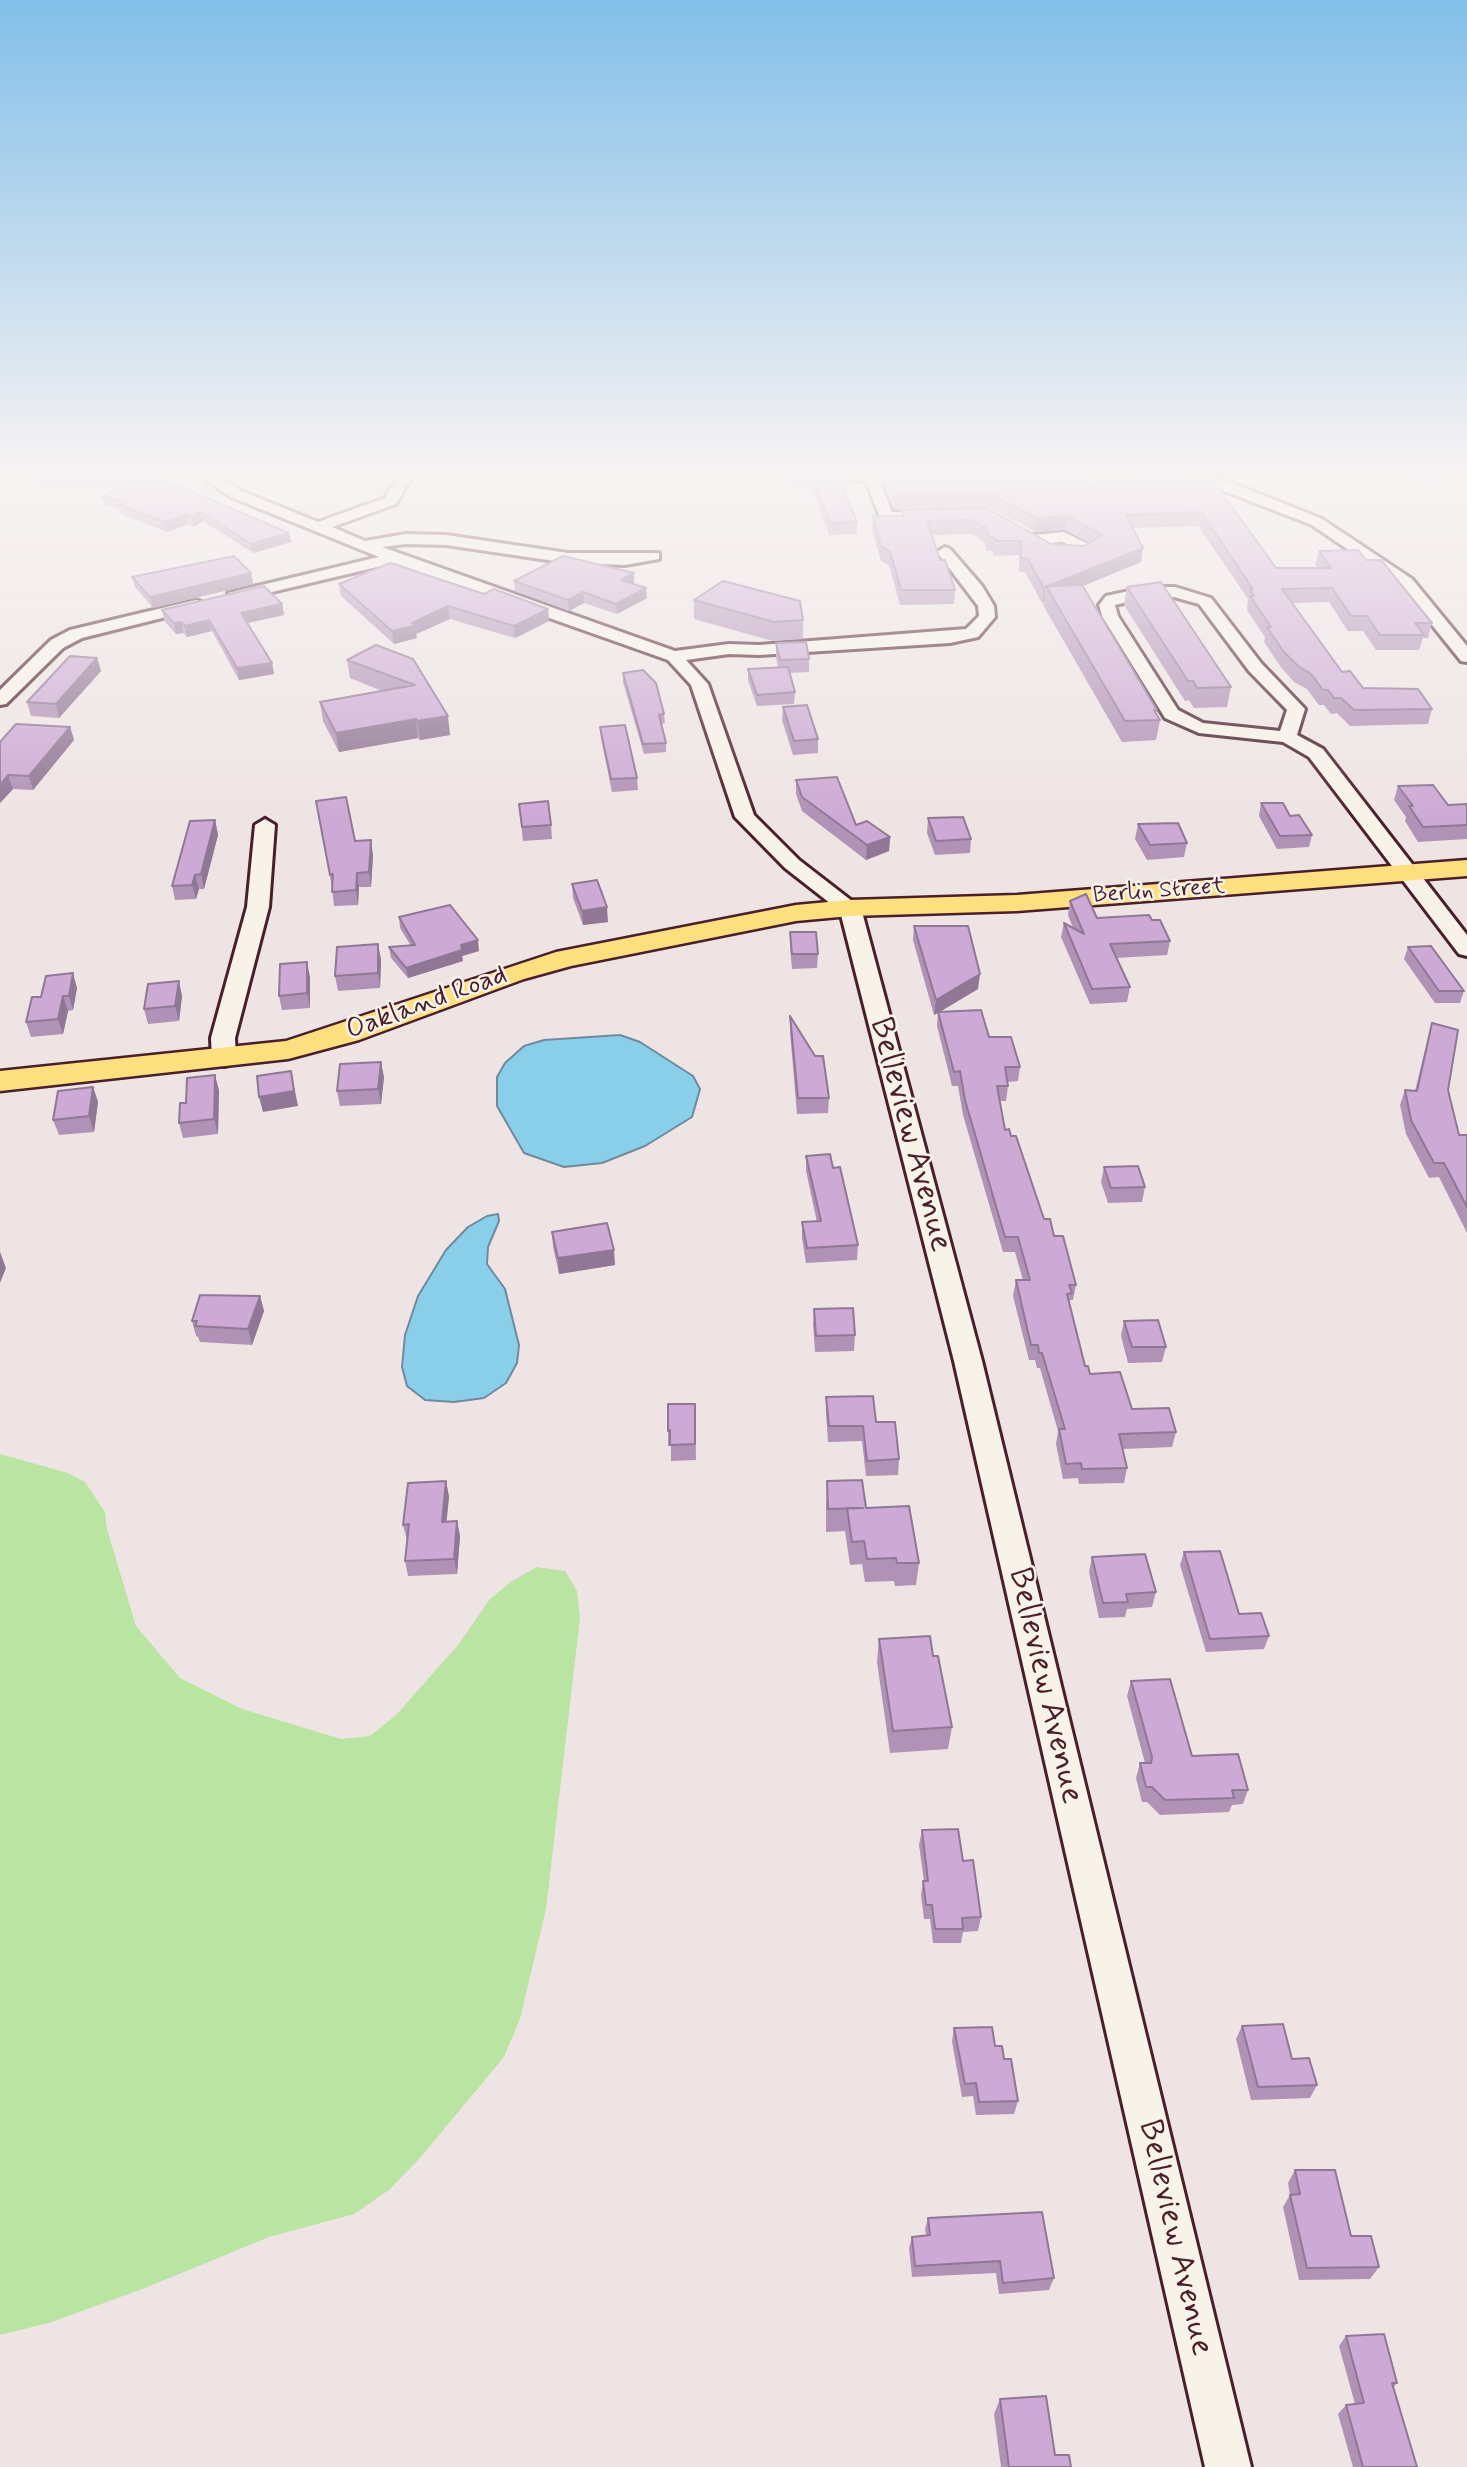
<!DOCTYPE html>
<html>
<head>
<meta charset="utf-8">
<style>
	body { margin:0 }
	canvas { display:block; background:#efe4e4 }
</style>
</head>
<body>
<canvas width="1467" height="2467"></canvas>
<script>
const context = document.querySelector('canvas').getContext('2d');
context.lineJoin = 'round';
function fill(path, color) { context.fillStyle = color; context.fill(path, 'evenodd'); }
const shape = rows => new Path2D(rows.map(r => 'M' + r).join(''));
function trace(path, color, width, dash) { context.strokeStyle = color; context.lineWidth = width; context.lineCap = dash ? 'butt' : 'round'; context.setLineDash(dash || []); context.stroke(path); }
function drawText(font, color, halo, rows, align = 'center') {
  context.font = font + ' Mynerve,sans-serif'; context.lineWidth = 5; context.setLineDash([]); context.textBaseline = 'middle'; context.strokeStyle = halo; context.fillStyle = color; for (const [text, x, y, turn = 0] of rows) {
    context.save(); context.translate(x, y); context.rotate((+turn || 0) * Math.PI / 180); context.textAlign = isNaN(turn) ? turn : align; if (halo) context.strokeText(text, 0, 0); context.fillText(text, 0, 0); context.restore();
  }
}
fill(shape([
	[0,1454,68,1473,85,1482,105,1512,107,1529,136,1626,180,1678,242,1709,341,1739,370,1736,396,1715,458,1645,490,1599,512,1581,537,1567,565,1571,577,1591,580,1618,546,1909,520,2019,504,2057,420,2158,389,2190,354,2214,269,2237,145,2288,49,2323,3,2334,0,2334]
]), '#b9e4a2');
const water = shape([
	[620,1035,640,1042,693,1076,700,1089,692,1117,645,1146,602,1163,564,1167,524,1153,497,1106,497,1077,505,1063,524,1046,544,1040,620,1035],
	[498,1214,499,1221,488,1247,487,1264,505,1289,519,1345,517,1363,506,1383,484,1398,454,1402,425,1400,407,1386,402,1367,405,1335,418,1296,446,1250,468,1227,487,1216,498,1214]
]);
fill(water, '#89cfea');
trace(water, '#70899e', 2);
const minor = shape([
	[194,471,211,471,241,491,318,522,385,498,401,471,415,471,396,504,332,527,365,541,406,534,446,535,568,553,659,553,659,559,625,565,568,563,446,545,406,544,382,547,675,651,729,644,759,645,966,629,979,616,978,606,937,552,945,547,950,549,982,586,994,606,995,617,978,637,950,643,759,655,729,654,686,660,708,684,754,815,799,860,861,908,982,1361,1251,2467,1205,2467,954,1361,840,911,785,868,735,817,691,685,668,660,394,563,234,601,228,599,228,593,379,557,231,497,194,471],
	[786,471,894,475,894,481,880,482,892,512,919,512,926,516,919,520,881,520,866,481,793,475,786,471],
	[1188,471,1202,471,1322,519,1412,579,1467,646,1467,662,1461,661,1400,585,1312,525,1191,478,1188,471],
	[1064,532,1097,548,1087,556,1059,558,1054,556,1054,550,1077,548,1062,542,1033,545,1025,540,1033,535,1064,532],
	[1148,587,1175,587,1211,598,1261,663,1305,709,1297,735,1323,749,1467,935,1467,956,1459,954,1309,757,1283,742,1199,733,1165,718,1102,616,1099,605,1106,596,1148,587],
	[1148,597,1174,597,1199,604,1249,671,1287,710,1280,731,1203,723,1178,710,1118,616,1115,605,1148,597],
	[196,600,202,602,202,608,82,638,63,648,6,704,0,705,0,690,51,640,70,630,196,600],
	[265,819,275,825,269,907,235,1038,236,1059,232,1064,224,1066,216,1064,212,1059,211,1038,247,907,255,825,265,819]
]);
const major = shape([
	[1467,860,1467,876,1017,911,850,916,796,921,571,966,524,979,359,1040,288,1059,0,1091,0,1071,286,1041,556,952,796,905,850,900,1017,895,1467,860]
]);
trace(minor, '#4a1f2b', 6);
trace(major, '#4a1f2b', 5);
fill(minor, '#f7f3e8');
fill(major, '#fce080');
fill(shape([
	[350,471,398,471,397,473,350,473],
	[416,471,542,471,534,474,417,473],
	[797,471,849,483,845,492,857,522,857,534,829,535,811,486,796,486],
	[885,471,1056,481,1089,484,1196,478,1276,568,1318,568,1315,565,1319,551,1366,560,1432,623,1428,638,1423,638,1419,650,1376,650,1363,631,1348,631,1329,602,1292,603,1342,672,1363,688,1432,709,1428,724,1350,726,1337,713,1331,714,1324,705,1319,705,1307,689,1294,682,1280,666,1264,642,1265,637,1247,610,1248,599,1198,526,1133,528,1141,562,1083,586,1157,710,1157,715,1160,720,1156,740,1122,742,1043,605,1044,602,1042,603,1025,572,1019,572,1019,555,994,556,993,551,987,551,984,542,972,534,932,535,940,560,955,590,954,604,900,605,889,565,881,561,872,530,873,516,901,516,901,510,987,508,1051,544,1084,546,1089,543,1065,530,1036,532,989,507,895,509,885,484],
	[1407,471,1437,471,1429,483],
	[44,478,159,478,159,481,289,533,291,542,253,553,203,521,194,527,188,524,167,532,121,514,119,509,105,506,102,497,123,487,46,487],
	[251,573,253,584,153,608,135,587,132,577],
	[634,573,634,583,647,598,617,614,584,603,569,611,515,591,514,581],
	[339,584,484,594,548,609,549,621,515,638,450,619,416,634,417,638,394,644,341,596],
	[1127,587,1231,687,1227,707,1194,708,1189,700,1185,701,1124,605],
	[694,600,803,620,803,639,773,641,694,619],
	[282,604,284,615,247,623,272,663,274,674,239,680,212,631,187,637,183,633,176,634,164,621,162,610],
	[776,643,809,659,809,672,789,673,795,692,794,704,757,706,748,680,748,669,778,667,776,657],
	[97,658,101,671,59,718,31,716,27,702],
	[413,659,450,735,420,740,418,738,339,752,323,721,320,702,382,691,350,678,347,660],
	[623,673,664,714,665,723,661,724,666,743,666,752,644,754,623,682],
	[783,707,818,739,818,753,793,755,782,720],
	[70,727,74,740,33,790,13,789,0,803,0,742],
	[600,727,637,778,638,790,612,792,601,739],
	[796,780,856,825,890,837,889,851,866,860,802,811,796,794],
	[1398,786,1448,805,1467,804,1467,839,1418,842,1405,821,1406,817,1394,800],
	[316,801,355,841,373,855,371,887,359,887,358,905,334,906,332,888],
	[1261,803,1312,835,1309,847,1277,849,1259,816],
	[519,804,551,825,552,839,523,841],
	[928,818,971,839,970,853,935,855,927,833],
	[215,820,218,835,204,889,199,889,196,899,175,900,172,886],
	[1138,824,1187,843,1184,857,1147,860,1135,839],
	[572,884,608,922,583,925,573,898],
	[1070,901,1097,918,1152,920,1170,941,1167,955,1116,958,1130,987,1127,1002,1090,1004,1061,937,1064,923,1073,928,1068,915],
	[399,917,479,951,462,956,463,961,408,978,391,958,389,947,411,946,400,928],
	[914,926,978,989,940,1012,989,1037,1020,1067,1018,1081,1007,1082,1008,1086,1006,1101,1000,1101,1005,1130,1044,1219,1054,1236,1076,1285,1073,1300,1070,1300,1069,1305,1085,1366,1090,1374,1132,1409,1176,1432,1172,1447,1123,1449,1127,1468,1124,1483,1079,1484,1078,1478,1063,1479,1056,1444,1058,1431,1040,1368,1037,1368,1035,1360,1029,1360,1013,1296,1016,1280,1023,1280,1015,1252,1003,1252,963,1115,958,1086,952,1086,937,1026,938,1013,934,1015,913,940],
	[790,932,818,954,817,968,792,969,790,947],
	[1408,947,1464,991,1460,1003,1435,1003,1404,959],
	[381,959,380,988,338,991,335,976],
	[310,977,310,1008,282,1010,279,996],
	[77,988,73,1010,68,1011,63,1034,31,1037,26,1022,41,997],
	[182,996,179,1021,148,1024,144,1009],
	[790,1016,829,1098,828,1113,797,1114,790,1032],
	[1432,1023,1459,1135,1467,1135,1467,1233,1439,1177,1429,1178,1406,1134,1400,1105,1405,1090,1415,1091,1428,1038],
	[384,1077,381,1104,340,1106,337,1091],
	[93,1087,98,1102,94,1132,59,1135,53,1120],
	[219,1090,218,1134,183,1138,179,1123,186,1103],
	[806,1156,833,1168,858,1245,857,1260,806,1263,802,1238,802,1222,817,1222,806,1171],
	[1104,1167,1145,1187,1142,1202,1108,1203,1101,1182],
	[552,1232,615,1265,559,1274,553,1247],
	[260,1296,264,1311,252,1345,200,1342,198,1337,196,1336,192,1321],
	[814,1309,855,1335,854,1351,815,1352,813,1324],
	[1124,1321,1166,1347,1162,1362,1128,1363,1121,1336],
	[826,1397,876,1422,899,1459,898,1475,866,1476,862,1441,828,1442,826,1413],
	[668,1404,695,1404,696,1460,671,1461,671,1446,668,1446],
	[446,1481,449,1497,446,1521,457,1521,460,1536,457,1574,408,1576,405,1561,407,1540,403,1525],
	[827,1481,866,1508,919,1563,916,1585,895,1586,894,1581,865,1582,862,1564,850,1565,845,1531,826,1532,826,1504],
	[1184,1552,1239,1614,1269,1636,1264,1649,1206,1652,1180,1565],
	[1092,1557,1156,1592,1152,1607,1127,1609,1125,1617,1099,1618,1089,1572],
	[879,1639,933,1656,952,1727,948,1749,890,1753,877,1662],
	[1131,1681,1192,1756,1248,1790,1243,1804,1232,1805,1229,1812,1160,1815,1147,1802,1142,1802,1136,1778,1140,1763,1145,1763,1127,1696],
	[922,1830,963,1861,981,1917,978,1931,963,1932,961,1943,933,1943,930,1919,924,1919,921,1895,923,1881,924,1881,919,1845],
	[1242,2026,1292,2059,1317,2085,1310,2098,1251,2100,1236,2039],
	[954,2028,995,2046,1018,2101,1014,2114,976,2115,973,2096,962,2097,952,2042],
	[1295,2170,1379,2267,1370,2279,1299,2280,1283,2207,1290,2195,1288,2183],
	[928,2218,1054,2278,1049,2290,999,2294,996,2273,912,2277,909,2248,912,2237,926,2235,925,2229],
	[1346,2336,1397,2383,1393,2388,1417,2467,1353,2467,1338,2414,1346,2405,1355,2404,1339,2346],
	[1000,2399,1055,2455,1071,2467,1001,2467,994,2414]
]), '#b092b7');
fill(shape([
	[849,471,849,483,843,499,843,487],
	[1432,471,1437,471,1429,483],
	[201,512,203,521,194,527,192,517],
	[186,515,188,524,167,532,165,522],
	[1067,516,1065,530,1036,532,1037,518],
	[289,533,291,542,253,553,251,544],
	[1143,548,1141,562,1053,598,1046,587],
	[251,573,253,584,153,608,150,597],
	[634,573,634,583,621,580],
	[1045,587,1044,602,1042,603,1044,588],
	[646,588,647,598,617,614,616,604],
	[583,592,584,603,569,611,568,600],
	[282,604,284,615,243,624,241,613],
	[448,606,450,619,416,634,417,638,394,644,392,631],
	[548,609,549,621,515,638,514,626],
	[209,620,212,631,187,637,185,626],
	[181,622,183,633,176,634,174,623],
	[97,658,101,671,59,718,56,704],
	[272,663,274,674,239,680,237,668],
	[448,716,450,735,420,740,417,721],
	[416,719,418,738,339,752,336,733],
	[70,727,74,740,33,790,29,776],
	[8,775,13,789,0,803,0,785],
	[215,820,218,835,204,889,201,874],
	[890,837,889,851,866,860,867,845],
	[371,840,373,855,371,887,369,872],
	[357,873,359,887,358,905,356,890],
	[195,875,199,889,196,899,192,885],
	[607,907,608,922,583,925,582,911],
	[478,940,479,951,462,956,463,961,408,978,406,968,461,945],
	[378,944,381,959,380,988,378,973],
	[307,962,310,977,310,1008,307,993],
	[73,973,77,988,73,1010,69,996],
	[980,974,978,989,934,1015,936,1000],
	[179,981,182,996,179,1021,175,1006],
	[63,996,68,1011,63,1034,58,1019],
	[381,1062,384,1077,381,1104,378,1089],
	[291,1071,298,1106,263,1112,259,1097],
	[215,1075,219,1090,218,1134,214,1119],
	[93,1087,98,1102,94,1132,89,1116],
	[614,1250,615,1265,559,1274,558,1258],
	[0,1252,6,1268,0,1283],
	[260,1296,264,1311,252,1345,248,1329],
	[446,1481,449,1497,445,1537,442,1522],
	[457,1521,460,1536,457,1574,454,1559]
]), '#907795');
const building = shape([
	[49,471,157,471,156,478,148,478,183,488,289,533,251,544,201,512,192,517,186,515,165,522,119,505,127,502,102,497,140,478,44,478,49,471],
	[797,471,849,471,843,487,857,522,830,523,812,475,796,474,797,471],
	[886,471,1054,471,1056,481,1083,478,1089,484,1196,478,1200,483,1214,482,1276,568,1331,568,1319,551,1358,550,1366,560,1381,560,1432,623,1415,623,1424,635,1380,635,1367,616,1351,616,1332,588,1282,589,1342,672,1350,671,1363,688,1418,689,1432,709,1354,710,1341,698,1334,698,1328,690,1323,690,1311,674,1298,666,1283,651,1267,627,1271,627,1250,596,1254,596,1250,589,1253,589,1201,512,1126,515,1143,548,1048,586,1046,586,1046,587,1044,588,1027,558,1021,558,1021,541,996,541,994,537,989,537,986,528,973,520,927,521,940,560,945,560,955,590,901,590,890,551,881,547,873,516,904,516,901,510,987,508,1051,544,1084,546,1102,535,1067,516,1037,518,990,494,895,496,886,471],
	[234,556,251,573,150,597,132,577,234,556],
	[563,556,634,573,621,580,646,588,616,604,583,592,568,600,514,581,563,556],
	[390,563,484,594,494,589,548,609,514,626,448,606,412,623,415,626,392,631,339,584,390,563],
	[723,581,800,601,803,620,774,622,694,600,723,581],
	[1161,582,1231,687,1197,688,1193,681,1188,681,1127,587,1161,582],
	[1082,585,1157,710,1154,710,1160,720,1125,721,1046,586,1082,585],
	[264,586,282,604,241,613,272,663,237,668,209,620,185,626,181,622,174,623,162,610,264,586],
	[806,642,809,659,780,660,776,643,806,642],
	[376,645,413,659,448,716,417,721,416,719,336,733,320,702,415,685,347,660,376,645],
	[70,656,97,658,56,704,27,702,70,656],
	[788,667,795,692,757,695,748,669,788,667],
	[643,670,656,683,664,714,659,715,666,743,643,744,623,673,643,670],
	[807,705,818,739,794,741,783,707,807,705],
	[16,724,70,727,29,776,8,775,0,785,0,742,16,724],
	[625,725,637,778,611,779,600,727,625,725],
	[837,777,856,825,867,821,890,837,867,845,802,797,796,780,837,777],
	[1433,785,1448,805,1467,804,1467,825,1423,827,1409,806,1413,806,1398,786,1433,785],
	[346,797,355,841,371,840,369,872,357,873,356,890,332,892,333,874,330,875,316,801,346,797],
	[548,801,551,825,522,827,519,804,548,801],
	[1261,803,1283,803,1290,816,1299,815,1312,835,1280,836,1261,803],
	[963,817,971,839,936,841,928,818,963,817],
	[215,820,201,874,195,875,192,885,172,886,190,821,215,820],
	[1178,823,1187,843,1150,845,1138,824,1178,823],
	[597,880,607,907,582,911,572,884,597,880],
	[1086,894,1097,918,1149,915,1152,920,1160,920,1170,941,1110,944,1130,987,1092,989,1064,923,1084,934,1070,901,1086,894],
	[450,905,478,940,461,945,462,950,406,968,389,947,415,945,399,917,450,905],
	[914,926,968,926,980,974,936,1000,914,926],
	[790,932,816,932,818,954,792,954,790,932],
	[378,944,378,973,335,976,337,947,378,944],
	[1431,946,1464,991,1439,991,1408,947,1431,946],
	[307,962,307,993,279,996,280,964,307,962],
	[73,973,69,996,63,996,58,1019,26,1022,32,997,41,997,46,976,73,973],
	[179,981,175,1006,144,1009,148,984,179,981],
	[981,1010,989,1037,1011,1037,1020,1067,1005,1067,1008,1086,997,1086,1005,1130,1009,1129,1011,1136,1016,1136,1044,1219,1050,1219,1054,1236,1063,1236,1076,1285,1069,1285,1072,1293,1067,1294,1085,1366,1088,1366,1090,1374,1120,1372,1132,1409,1169,1408,1176,1432,1119,1434,1127,1468,1082,1469,1081,1463,1066,1464,1059,1429,1065,1429,1042,1353,1039,1353,1038,1345,1031,1345,1016,1280,1030,1280,1018,1237,1005,1237,965,1100,960,1071,954,1072,938,1012,981,1010],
	[790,1016,815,1056,823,1056,829,1098,798,1098,790,1016],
	[1432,1023,1458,1030,1448,1090,1459,1135,1467,1135,1467,1207,1444,1163,1434,1163,1411,1120,1405,1090,1417,1091,1432,1023],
	[381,1062,378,1089,337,1091,340,1064,381,1062],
	[291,1071,294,1091,259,1097,257,1076,291,1071],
	[215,1075,214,1119,179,1123,180,1103,186,1103,187,1078,215,1075],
	[93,1087,89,1116,53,1120,58,1091,93,1087],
	[830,1154,833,1168,840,1167,858,1245,807,1248,802,1222,821,1221,806,1156,830,1154],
	[1138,1166,1145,1187,1111,1188,1104,1167,1138,1166],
	[607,1223,614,1250,558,1258,552,1232,607,1223],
	[200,1295,260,1296,248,1329,195,1326,197,1321,192,1321,200,1295],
	[853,1308,855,1335,816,1336,814,1309,853,1308],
	[1158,1320,1166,1347,1132,1347,1124,1321,1158,1320],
	[873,1396,876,1422,895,1422,899,1459,867,1461,863,1426,829,1426,826,1397,873,1396],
	[668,1404,695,1404,695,1444,670,1445,670,1430,668,1431,668,1404],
	[862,1480,866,1508,909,1506,919,1563,897,1563,896,1558,867,1559,864,1541,852,1542,847,1508,863,1508,828,1509,827,1481,862,1480],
	[446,1481,442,1522,457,1521,454,1559,405,1561,409,1524,403,1525,408,1483,446,1481],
	[1220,1551,1239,1614,1261,1613,1269,1636,1210,1639,1184,1552,1220,1551],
	[1145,1554,1156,1592,1126,1594,1128,1602,1103,1603,1092,1557,1145,1554],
	[930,1636,933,1656,938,1656,952,1727,893,1731,879,1639,930,1636],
	[1170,1679,1192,1756,1238,1754,1248,1790,1232,1790,1234,1798,1165,1800,1152,1787,1146,1787,1140,1763,1151,1763,1152,1757,1131,1681,1170,1679],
	[958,1829,963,1861,973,1860,981,1917,962,1918,963,1929,935,1929,932,1905,926,1905,923,1881,928,1881,922,1830,958,1829],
	[1283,2024,1292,2059,1309,2058,1317,2085,1258,2087,1242,2026,1283,2024],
	[992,2027,995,2046,1002,2046,1004,2059,1011,2059,1018,2101,979,2102,976,2083,965,2084,954,2028,992,2027],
	[1295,2170,1335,2170,1351,2236,1371,2236,1379,2267,1307,2268,1290,2195,1300,2194,1295,2170],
	[1042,2212,1054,2278,1003,2283,1000,2261,915,2266,912,2237,930,2235,928,2218,1042,2212],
	[1384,2334,1397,2383,1392,2383,1417,2467,1363,2467,1346,2405,1364,2403,1346,2336,1384,2334],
	[1046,2396,1055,2455,1069,2455,1071,2467,1009,2467,1000,2399,1046,2396]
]);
fill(building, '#cdaad5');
trace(building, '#907795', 2);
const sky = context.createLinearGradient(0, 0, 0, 817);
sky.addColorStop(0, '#82bfe9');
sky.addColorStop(0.58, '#f8f3f3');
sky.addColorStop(1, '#f8f3f300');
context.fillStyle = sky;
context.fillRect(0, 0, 1467, 817);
drawText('23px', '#4a1f2b', '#f7f3e8', [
	["Berlin Street",1159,892,-4]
]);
drawText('28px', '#4a1f2b', '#f7f3e8', [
	["Oakland Road",427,1004,-20]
]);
drawText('33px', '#4a1f2b', '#f7f3e8', [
	["Belleview Avenue",909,1135,75],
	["Belleview Avenue",1044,1686,77],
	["Belleview Avenue",1174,2238,77]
]);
</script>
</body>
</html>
